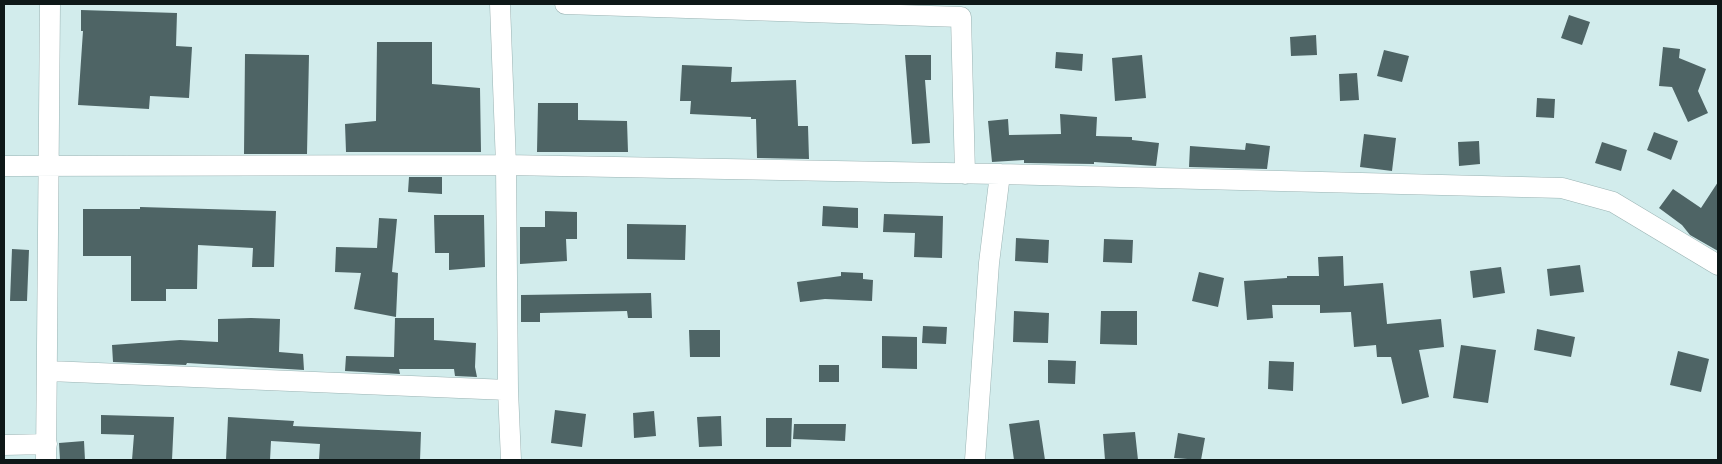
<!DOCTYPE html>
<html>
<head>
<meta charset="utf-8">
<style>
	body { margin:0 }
	#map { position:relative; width:1722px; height:464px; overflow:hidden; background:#d2ecec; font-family:Roboto,sans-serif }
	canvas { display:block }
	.frame { position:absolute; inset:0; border:5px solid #0e1818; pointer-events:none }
</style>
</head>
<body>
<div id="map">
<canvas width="1722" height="464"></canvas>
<div class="frame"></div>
</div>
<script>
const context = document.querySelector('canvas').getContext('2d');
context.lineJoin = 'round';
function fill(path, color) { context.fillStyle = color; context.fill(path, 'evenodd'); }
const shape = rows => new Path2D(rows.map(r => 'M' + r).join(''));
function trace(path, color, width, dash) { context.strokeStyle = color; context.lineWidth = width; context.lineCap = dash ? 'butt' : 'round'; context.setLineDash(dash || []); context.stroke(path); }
fill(shape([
	[81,10,177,13,176,46,192,47,189,98,150,96,149,109,78,105,83,31,81,31],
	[1569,15,1590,22,1582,45,1561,38],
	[1316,35,1317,55,1291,56,1290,37],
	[377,42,432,42,432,84,480,88,481,152,346,152,345,124,376,121],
	[1663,47,1680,49,1679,58,1706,69,1698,91,1708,113,1688,122,1672,87,1659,86],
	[1384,50,1409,56,1402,82,1377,76],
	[1056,52,1083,54,1082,71,1055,68],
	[245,54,309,55,307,154,244,154],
	[905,55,931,55,931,80,925,80,930,143,912,144],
	[1142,55,1146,98,1115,101,1112,58],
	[682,65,732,67,731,82,796,80,798,126,808,126,809,159,757,158,756,119,751,119,751,117,690,114,691,101,680,101],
	[1357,73,1359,100,1340,101,1339,74],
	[1537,98,1555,99,1554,118,1536,117],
	[538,103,578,103,578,120,627,121,628,152,537,152],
	[1060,114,1097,117,1096,136,1132,137,1132,140,1159,143,1156,166,1094,162,1094,164,1024,163,1024,160,992,162,988,121,1008,119,1009,135,1061,134],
	[1654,132,1678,141,1671,160,1647,150],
	[1364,134,1396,138,1392,171,1360,167],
	[1479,141,1480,164,1459,166,1458,142],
	[1602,142,1627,150,1621,171,1595,163],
	[1246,143,1270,146,1267,169,1189,167,1190,146,1245,150],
	[409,177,442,177,442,194,408,192],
	[1718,182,1718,251,1690,235,1682,225,1659,208,1673,189,1701,208],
	[823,206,858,208,858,228,822,226],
	[140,207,276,211,274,267,252,267,253,248,198,245,197,289,166,289,166,301,131,301,131,256,83,256,83,209,140,209],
	[545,211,577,212,577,239,566,239,567,261,520,264,520,227,545,227],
	[884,214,943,216,942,258,914,257,915,233,883,232],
	[434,215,484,215,485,267,449,270,449,253,435,253],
	[379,218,397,219,392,272,398,273,396,317,354,309,361,273,335,272,336,247,377,248],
	[627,224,686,225,685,260,627,259],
	[1016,238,1049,240,1048,263,1015,261],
	[1104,239,1133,240,1132,263,1103,262],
	[12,249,29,250,27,301,10,301],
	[1343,256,1344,286,1383,283,1387,324,1441,319,1444,347,1419,350,1429,397,1402,404,1391,357,1377,357,1376,345,1354,347,1351,312,1320,313,1320,305,1272,305,1273,318,1247,320,1244,281,1287,278,1287,276,1319,276,1318,257],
	[1580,265,1584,292,1550,296,1547,269],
	[1501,267,1505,293,1473,298,1470,271],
	[841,272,863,273,863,279,873,280,872,301,825,299,800,302,797,282,841,276],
	[1199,272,1224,278,1218,307,1192,301],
	[651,293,652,318,628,318,627,311,540,313,540,322,521,322,521,295],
	[1014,311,1049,313,1048,343,1013,342],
	[1101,311,1137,311,1137,345,1100,344],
	[251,318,280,319,279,352,303,354,304,370,187,363,186,365,113,362,112,345,180,340,218,342,218,319],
	[395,318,434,318,434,340,476,343,475,367,477,377,455,376,454,369,399,369,400,374,345,371,346,356,394,357],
	[923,326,947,327,946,344,922,343],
	[1537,329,1575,337,1571,357,1534,350],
	[689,330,720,330,720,357,690,357],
	[882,336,917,337,917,369,882,368],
	[1461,345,1496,350,1488,403,1453,398],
	[1678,351,1709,359,1701,392,1670,385],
	[1048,360,1076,361,1075,384,1048,383],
	[1269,361,1294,362,1293,391,1268,389],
	[819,365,839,365,839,382,819,382],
	[555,410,586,414,582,447,551,443],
	[654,411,656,436,634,438,633,413],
	[101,415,174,417,172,460,132,460,134,435,101,434],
	[721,416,722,446,699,447,697,417],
	[228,417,294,421,293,426,421,432,420,460,319,460,320,444,271,441,270,460,226,460],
	[766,418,792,418,791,447,766,447],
	[1039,420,1045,460,1014,460,1009,424],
	[794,424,846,424,845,441,793,439],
	[1135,432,1138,460,1105,460,1103,434],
	[1178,433,1205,438,1201,460,1174,458],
	[84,441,85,460,60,460,59,443]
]), '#4e6465');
const minor = shape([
	[500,4,506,165,508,390,511,460],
	[565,4,961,17,965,174],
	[4,166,506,165,1000,174,1562,188,1613,202,1718,265],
	[49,371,508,390],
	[4,445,47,444],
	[46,460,50,4],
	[975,460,989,263,1000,174]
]);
trace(minor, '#9ab3b3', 21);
trace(minor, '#fff', 20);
</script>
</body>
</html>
